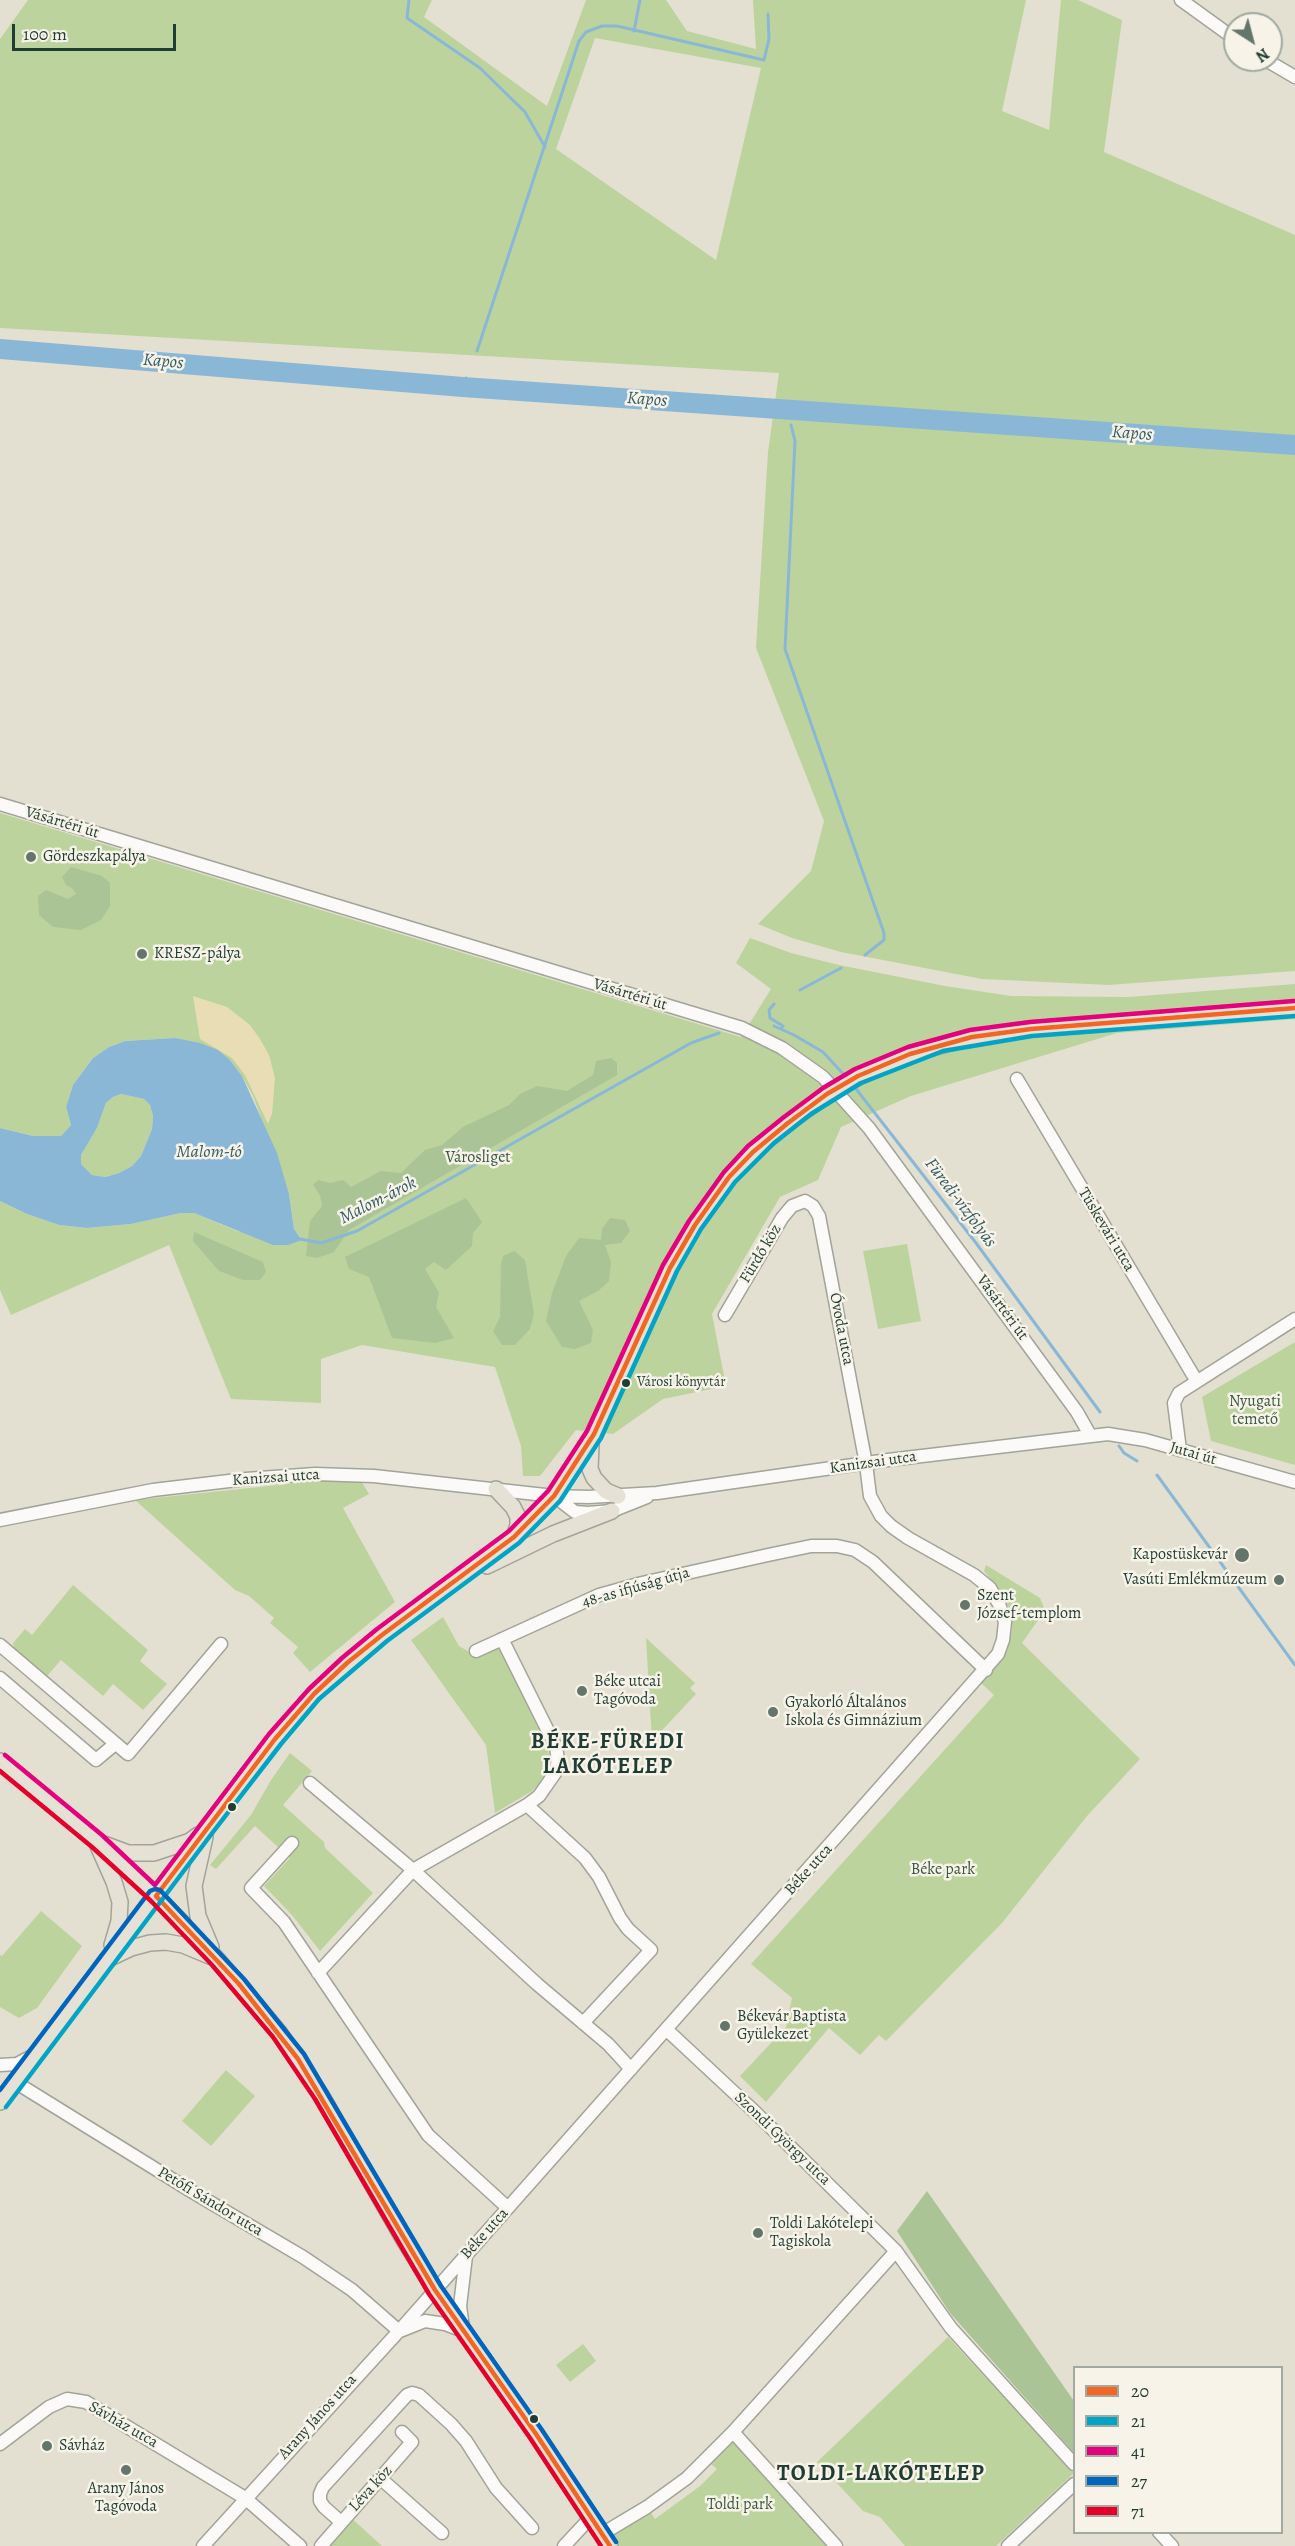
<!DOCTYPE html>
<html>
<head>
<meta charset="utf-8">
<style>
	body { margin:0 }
	#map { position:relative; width:1295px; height:2546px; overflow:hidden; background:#e3e0d1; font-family:Alegreya,serif }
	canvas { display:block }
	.legend { position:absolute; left:1073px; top:2366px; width:210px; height:168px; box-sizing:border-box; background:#f7f3e8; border:2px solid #a1aaa0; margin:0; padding:8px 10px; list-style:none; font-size:18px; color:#1f3d34 }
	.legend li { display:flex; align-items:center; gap:12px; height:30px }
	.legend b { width:30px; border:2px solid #a1aaa0 }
	.north { position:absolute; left:1223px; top:12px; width:60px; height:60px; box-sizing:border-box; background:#f7f3e8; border:2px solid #a1aaa0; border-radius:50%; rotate:144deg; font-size:16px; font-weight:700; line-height:24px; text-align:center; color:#1f3d34 }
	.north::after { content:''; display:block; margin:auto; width:21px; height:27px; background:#64766b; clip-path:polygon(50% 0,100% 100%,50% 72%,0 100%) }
	.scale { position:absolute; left:12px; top:24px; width:164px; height:27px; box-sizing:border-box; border:3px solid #1f3d34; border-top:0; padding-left:8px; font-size:18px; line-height:21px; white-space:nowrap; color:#1f3d34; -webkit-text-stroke:4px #f7f3e8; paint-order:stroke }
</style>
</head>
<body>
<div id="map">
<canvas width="1295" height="2546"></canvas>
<ul class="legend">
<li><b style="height:8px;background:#f26522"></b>20</li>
<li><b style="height:8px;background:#02a4c6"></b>21</li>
<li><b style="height:8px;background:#e5007d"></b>41</li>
<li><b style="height:8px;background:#0065bd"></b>27</li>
<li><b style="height:8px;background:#e4002b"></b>71</li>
</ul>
<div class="north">N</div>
<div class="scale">100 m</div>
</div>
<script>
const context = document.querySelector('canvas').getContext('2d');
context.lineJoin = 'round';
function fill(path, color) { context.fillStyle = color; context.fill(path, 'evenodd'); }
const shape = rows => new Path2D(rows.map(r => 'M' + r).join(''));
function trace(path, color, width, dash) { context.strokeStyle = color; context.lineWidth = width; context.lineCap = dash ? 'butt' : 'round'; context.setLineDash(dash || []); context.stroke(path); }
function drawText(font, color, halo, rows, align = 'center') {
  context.font = font + ' Alegreya,serif'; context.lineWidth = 5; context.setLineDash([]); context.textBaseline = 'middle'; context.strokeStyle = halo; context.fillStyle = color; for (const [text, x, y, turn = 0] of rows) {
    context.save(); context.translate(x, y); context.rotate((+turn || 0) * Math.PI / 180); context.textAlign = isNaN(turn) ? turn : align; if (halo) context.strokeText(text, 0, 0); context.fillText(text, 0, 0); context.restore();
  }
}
fill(shape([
	[28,0,432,0,424,17,547,106,586,0,666,0,687,31,756,49,753,0,1026,0,1002,111,1049,130,1061,0,1078,0,1122,20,1104,152,1295,235,1295,971,1109,985,982,979,841,952,792,938,758,924,811,871,824,821,756,648,768,452,779,373,0,328,0,39],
	[595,38,761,68,716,260,556,149],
	[0,813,741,1037,771,989,736,963,750,938,791,953,839,965,945,986,1011,996,1129,997,1295,984,1295,1019,1117,1033,911,1096,841,1127,818,1180,780,1197,712,1314,726,1386,663,1399,613,1434,576,1430,540,1476,523,1476,521,1446,495,1367,362,1345,321,1359,321,1403,231,1399,169,1245,11,1315,0,1290,0,1201,27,1214,59,1225,87,1228,131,1224,181,1213,194,1213,237,1231,302,1239,294,1229,289,1194,253,1096,242,1076,230,1060,175,1038,125,1041,109,1047,93,1058,73,1085,66,1107,71,1125,61,1136,33,1136,0,1128],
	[121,1094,144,1099,150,1105,153,1116,152,1129,141,1156,132,1166,119,1173,104,1177,92,1175,81,1164,81,1155,97,1128,106,1103,113,1097],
	[907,1244,921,1321,878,1329,863,1251],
	[1295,1342,1295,1465,1211,1441,1202,1397],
	[317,1481,360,1481,363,1484,369,1494,343,1508,395,1602,310,1672,293,1653,298,1647,270,1623,274,1618,249,1596,235,1590,135,1500],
	[986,1565,1040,1598,1045,1610,1022,1643,1140,1759,1087,1816,1002,1923,886,2041,879,2035,860,2055,829,2028,766,2102,740,2076,786,2027,792,1998,751,1964,994,1695,981,1683,1007,1651,1012,1631,1009,1608,1000,1590,984,1571],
	[73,1585,148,1650,140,1661,167,1684,143,1710,113,1684,103,1696,61,1660,47,1676,14,1649,13,1643,25,1629,32,1635],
	[443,1617,459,1646,478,1657,499,1647,547,1746,550,1759,548,1771,542,1782,532,1791,495,1813,486,1745,411,1640],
	[646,1638,695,1683,690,1688,696,1694,652,1741],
	[290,1753,312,1771,283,1805,324,1842,325,1848,373,1893,320,1951,292,1915,264,1886,290,1858,255,1826,216,1869,210,1865,251,1815,271,1780],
	[41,1911,82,1946,37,2008,19,2018,0,2007,0,1955,2,1956],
	[226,2070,255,2096,211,2146,182,2121],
	[948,2337,1074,2473,996,2546,905,2546,880,2517,863,2511,817,2462],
	[583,2344,596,2361,570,2382,556,2365],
	[733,2432,836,2546,610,2546,602,2534,647,2507,655,2519,700,2486,717,2469,706,2460],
	[348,2515,382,2546,321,2546]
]), '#bdd39e');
fill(shape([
	[71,867,102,876,110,883,110,906,101,920,81,930,53,927,39,915,38,896,46,890,68,899,76,894,73,889,66,885,62,877],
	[611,1058,617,1063,617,1075,349,1230,334,1252,317,1258,306,1256,310,1221,322,1206,320,1195,313,1185,318,1180,330,1183,343,1180,351,1187,381,1171,401,1173,425,1150,442,1145,463,1127,509,1105,520,1094,537,1086,567,1091,593,1075,596,1061],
	[466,1198,482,1222,473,1233,472,1246,446,1270,434,1262,425,1269,439,1293,436,1307,454,1338,435,1343,392,1338,369,1277,349,1269,345,1257],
	[610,1218,625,1220,630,1231,621,1243,605,1245,611,1262,609,1281,598,1291,579,1301,593,1330,591,1343,575,1349,562,1347,546,1321,552,1293,566,1256,579,1238,601,1240,602,1229],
	[194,1232,263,1262,266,1272,260,1280,243,1280,219,1271,193,1241],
	[514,1251,525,1260,534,1314,530,1329,515,1345,502,1345,493,1331,500,1317,501,1264,503,1256],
	[927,2191,1074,2401,1074,2453,950,2313,897,2231]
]), '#abc496');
fill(shape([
	[193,996,227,1007,250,1025,260,1039,269,1055,275,1078,272,1114,268,1124,245,1075,232,1058,200,1039]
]), '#e9ddb5');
fill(shape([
	[175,1038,200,1043,218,1050,230,1060,242,1076,277,1153,289,1194,294,1229,302,1240,288,1245,273,1245,194,1213,181,1213,131,1224,87,1228,59,1225,27,1214,0,1201,0,1128,33,1136,61,1136,71,1125,66,1107,73,1085,93,1058,109,1047,125,1041],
	[121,1094,144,1099,150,1105,153,1116,152,1129,141,1156,132,1166,119,1173,105,1177,92,1175,81,1164,81,1155,97,1128,106,1103,113,1097]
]), '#8bb7d7');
trace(shape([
	[409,0,407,18,480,68,525,112,545,147],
	[634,31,640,0],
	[477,351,579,41,586,32,602,26,617,26,764,60,769,39,768,14],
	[463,387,466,378],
	[787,415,787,409],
	[791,425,795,441,785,649,884,933,884,940,865,955],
	[800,990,841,968],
	[774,1004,769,1010,770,1018,783,1026,781,1029],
	[774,1026,794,1035,823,1052,847,1078],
	[853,1085,976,1243,1100,1412],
	[300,1239,321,1243,357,1231,691,1043,719,1033],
	[1119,1446,1124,1453,1137,1461],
	[1157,1475,1295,1665]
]), '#8bb7d7', 3);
trace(shape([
	[0,349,463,387,1295,445]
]), '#8bb7d7', 20);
const minor = shape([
	[1181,0,1235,39],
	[1266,60,1295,77],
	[0,804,742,1028,782,1048,823,1077,869,1128,1077,1412,1090,1435],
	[1017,1079,1196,1380],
	[1180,1450,1174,1403,1179,1393,1295,1319],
	[554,1496,575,1512,588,1513,612,1511,647,1497],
	[0,1520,153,1490,246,1479,315,1474,374,1476,554,1496,588,1497,657,1493,888,1460,1108,1434,1145,1440,1295,1482],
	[0,1645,128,1754,221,1644],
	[476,1651,599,1595,642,1583,768,1555,811,1546,837,1546,855,1550,873,1562,986,1670],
	[0,1678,96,1760,115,1744],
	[310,1783,413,1870,537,1984,608,2044,631,2069],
	[527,1805,585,1858,599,1877,620,1918,628,1929,651,1950,583,2023],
	[292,1843,251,1888,284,1922,428,2135,508,2208],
	[318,1973,413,1870,527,1805,539,1796,555,1773,558,1760,556,1747,502,1639],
	[667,2030,756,2113,896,2251,951,2328,1074,2464],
	[0,2065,17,2064,34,2055],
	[15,2082,191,2191,303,2257,352,2290,399,2331],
	[463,2328,460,2306,466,2256],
	[400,2331,425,2321,445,2324,463,2331],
	[733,2432,836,2546],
	[0,2444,49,2407,67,2399,86,2402,245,2498,300,2546],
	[380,2478,442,2533],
	[341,2522,324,2507,320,2501,320,2494,323,2487,407,2395,412,2393,419,2395,451,2424,466,2441,496,2488,532,2528],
	[1159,2532,1172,2546],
	[602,2534,647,2507,687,2478,733,2432,896,2251],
	[203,2546,399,2331,998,1654,1003,1640,1005,1622,999,1604,990,1588,974,1575,908,1538,891,1526,881,1516,870,1496,866,1464,819,1216,813,1206,805,1201,792,1206,782,1218,725,1315],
	[321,2546,412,2442,402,2432],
	[564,2546,591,2517],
	[1008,2546,1074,2484]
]);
const major = shape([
	[910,1054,972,1037,1031,1029,1295,1008],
	[591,1446,590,1469,594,1478,606,1491,618,1496],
	[496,1489,513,1507,518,1517,518,1525,514,1537],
	[487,1566,553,1534,612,1511],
	[0,1761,97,1841,156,1896,218,1960,279,2032,321,2095,404,2240,435,2290,536,2434,610,2546],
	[205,1837,194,1886,198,1916,211,1947],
	[104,1844,128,1853,154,1853,190,1841,198,1835],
	[98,1846,114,1882,120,1902,119,1921,112,1945],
	[110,1958,131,1948,150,1943,166,1942,183,1945,212,1957],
	[0,2102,207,1827,275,1739,314,1694,347,1663,382,1635,514,1537,554,1496,581,1457,594,1434,670,1268,695,1225,729,1177,753,1152,788,1123]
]);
trace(minor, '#a2a49a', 15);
trace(major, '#a2a49a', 18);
trace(minor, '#fbfaf8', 12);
trace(major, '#e5e1d4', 15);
const majorBridge = shape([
	[788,1123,841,1085,910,1054]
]);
trace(majorBridge, '#a2a49a', 18, []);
trace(majorBridge, '#e5e1d4', 15);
trace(shape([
	[610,2546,536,2434,435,2290,298,2059,239,1984,156,1896,275,1739,314,1694,347,1663,382,1635,514,1537,554,1496,594,1434,670,1268,695,1225,729,1177,753,1152,788,1123,827,1094,858,1076,910,1054,972,1037,1031,1029,1295,1008]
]), '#f26522', 4.5);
trace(shape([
	[6,2107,213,1832,281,1744,319,1699,387,1641,519,1543,560,1501,601,1438,677,1271,701,1229,735,1182,774,1143,811,1114,861,1083,943,1051,1032,1036,1295,1016]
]), '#02a4c6', 4.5);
trace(shape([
	[5,1755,102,1835,155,1885,269,1734,309,1689,342,1658,377,1629,509,1531,548,1491,587,1431,663,1265,689,1221,724,1172,748,1146,784,1117,823,1088,855,1069,908,1047,970,1030,1030,1022,1294,1001]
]), '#e5007d', 4.5);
trace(shape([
	[0,2090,150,1891,155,1889,160,1890,244,1979,304,2054,441,2286,542,2430,616,2542]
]), '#0065bd', 4.5);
trace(shape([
	[0,1771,92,1847,151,1901,212,1965,273,2037,315,2099,429,2294,530,2438,601,2546]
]), '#e4002b', 4.5);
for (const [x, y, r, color] of [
	[31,857,6,"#64766b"],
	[142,954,6,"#64766b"],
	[626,1383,5,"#1f3d34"],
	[1242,1555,8,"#64766b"],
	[1279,1580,6,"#64766b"],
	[965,1605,6,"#64766b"],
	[582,1691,6,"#64766b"],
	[773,1712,6,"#64766b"],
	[232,1807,5,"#1f3d34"],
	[725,2026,6,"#64766b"],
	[758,2233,6,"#64766b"],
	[534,2419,5,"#1f3d34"],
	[47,2446,6,"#64766b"],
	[126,2470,6,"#64766b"]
]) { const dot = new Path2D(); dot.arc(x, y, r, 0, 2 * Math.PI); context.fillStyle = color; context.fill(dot); trace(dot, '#f7f3e8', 2); }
drawText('14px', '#1f3d34', '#f7f3e8', [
	["Városi könyvtár",637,1383]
], 'left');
drawText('16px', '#1f3d34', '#f7f3e8', [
	["Vásártéri út",62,823,17],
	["Vásártéri út",630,995,17],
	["Tüskevári utca",1106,1230,59],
	["Fürdő köz",761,1254,-59],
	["Vásártéri út",1002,1308,54],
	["Óvoda utca",841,1329,79],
	["Jutai út",1193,1454,16],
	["Kanizsai utca",873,1463,-8],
	["Kanizsai utca",276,1478,-4],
	["48-as ifjúság útja",636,1588,-16],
	["Béke utca",809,1870,-48],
	["Szondi György utca",782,2139,44],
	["Petőfi Sándor utca",210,2202,31],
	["Béke utca",485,2234,-48],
	["Arany János utca",318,2417,-48],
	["Sávház utca",123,2425,30],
	["Léva köz",371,2489,-48]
]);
drawText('16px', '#1f3d34', '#f7f3e8', [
	["Gördeszkapálya",43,857],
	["KRESZ-pálya",154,954],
	["Kapostüskevár",1228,1555,"right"],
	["Vasúti Emlékmúzeum",1267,1580,"right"],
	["Szent",977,1596],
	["József-templom",977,1614],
	["Béke utcai",594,1682],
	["Tagóvoda",594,1700],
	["Gyakorló Általános",785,1703],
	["Iskola és Gimnázium",785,1721],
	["Békevár Baptista",737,2017],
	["Gyülekezet",737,2035],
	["Toldi Lakótelepi",770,2224],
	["Tagiskola",770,2242],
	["Sávház",59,2446],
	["Arany János",126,2489,"center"],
	["Tagóvoda",126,2507,"center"]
], 'left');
drawText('16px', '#385941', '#f7f3e8', [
	["Városliget",478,1158],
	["Nyugati",1255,1402],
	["temető",1255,1420],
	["Béke park",943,1870],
	["Toldi park",740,2505]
]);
drawText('italic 18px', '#345c66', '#f7f3e8', [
	["Kapos",163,362,5],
	["Kapos",647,400,4],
	["Kapos",1132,434,4],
	["Malom-tó",209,1153],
	["Malom-árok",378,1201,-27],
	["Füredi-vízfolyás",960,1203,53]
]);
context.letterSpacing = '1.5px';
drawText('bold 22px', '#1f3d34', '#f7f3e8', [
	["BÉKE-FÜREDI",608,1743],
	["LAKÓTELEP",608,1768],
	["TOLDI-LAKÓTELEP",881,2475]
]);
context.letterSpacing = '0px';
</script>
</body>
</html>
